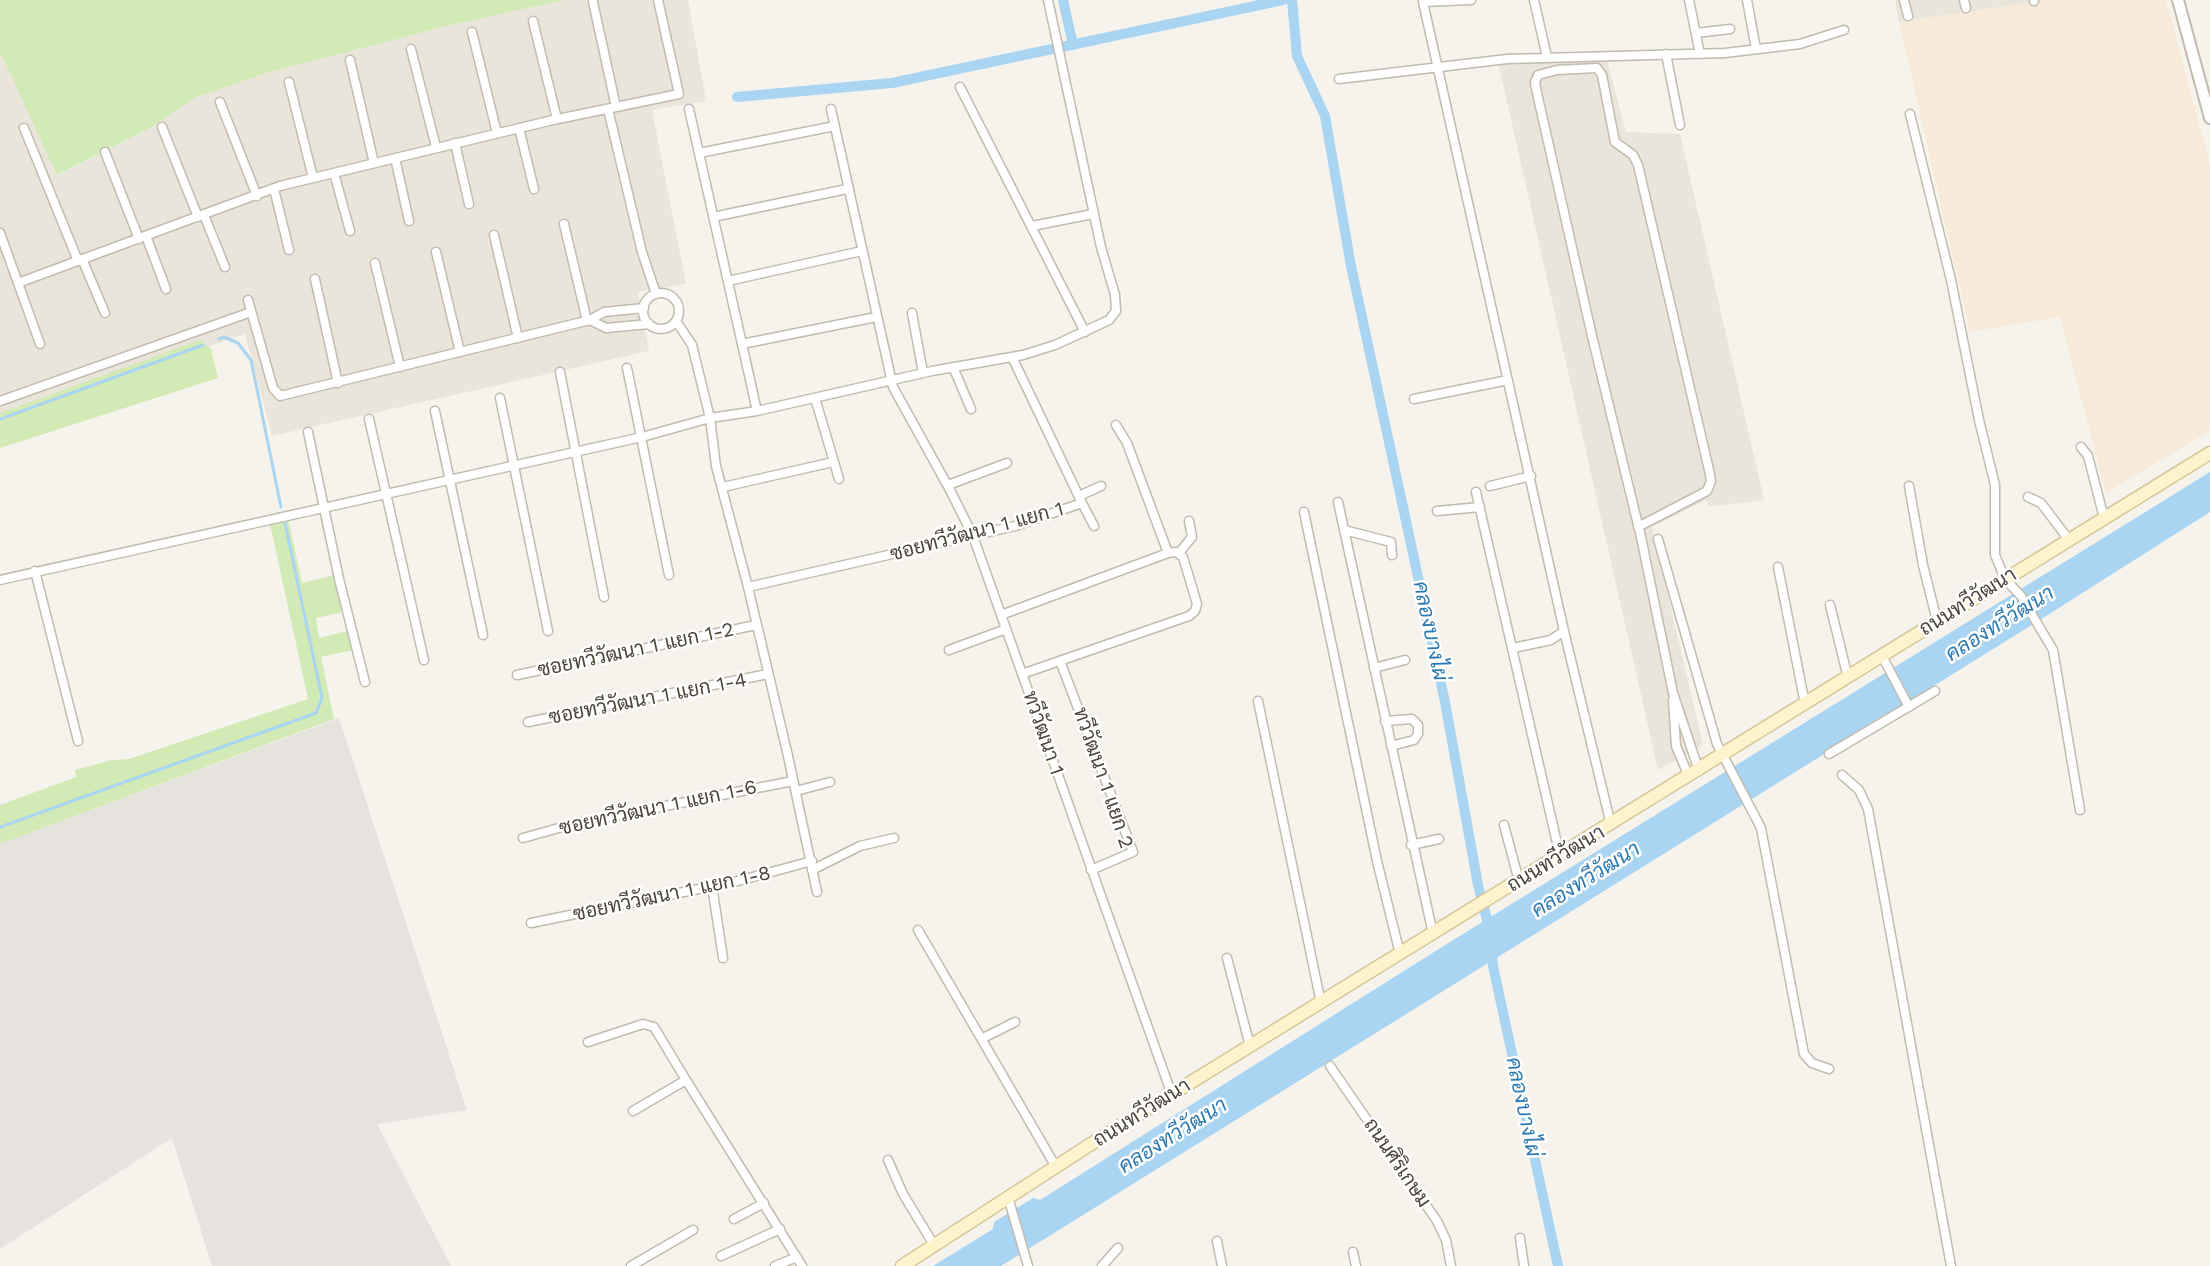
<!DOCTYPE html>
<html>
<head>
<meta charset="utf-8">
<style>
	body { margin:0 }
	canvas { display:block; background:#f6f3ec }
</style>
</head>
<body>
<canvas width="2210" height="1266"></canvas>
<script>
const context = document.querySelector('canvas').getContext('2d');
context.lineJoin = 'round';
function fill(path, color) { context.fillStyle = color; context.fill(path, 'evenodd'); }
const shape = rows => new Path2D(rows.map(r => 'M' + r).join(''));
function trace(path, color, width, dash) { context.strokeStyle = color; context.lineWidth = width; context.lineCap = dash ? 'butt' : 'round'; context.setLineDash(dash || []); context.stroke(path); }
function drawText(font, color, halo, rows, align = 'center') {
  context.font = font + ' "Work Sans",Sarabun,sans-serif'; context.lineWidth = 5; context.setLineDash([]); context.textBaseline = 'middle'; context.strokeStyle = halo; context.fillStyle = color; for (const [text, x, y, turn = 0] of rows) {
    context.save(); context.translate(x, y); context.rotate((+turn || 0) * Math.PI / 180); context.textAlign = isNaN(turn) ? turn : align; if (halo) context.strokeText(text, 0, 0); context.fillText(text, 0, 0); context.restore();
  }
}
fill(shape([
	[565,0,688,0,706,101,652,110,686,284,638,292,649,351,272,436,245,334,0,417,0,52,58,175,150,128,194,98,266,73,451,25],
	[1895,0,2048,0,1899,22],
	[1606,57,1626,132,1680,134,1764,500,1709,507,1706,500,1652,527,1703,745,1658,770,1498,62]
]), '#eae5da');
fill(shape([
	[2048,0,2166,0,2210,165,2210,431,2106,493,2060,317,1970,332,1899,22]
]), '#f7ead8');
fill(shape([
	[339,718,467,1110,377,1124,451,1266,212,1266,172,1138,0,1249,0,844]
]), '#e6e2dd');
fill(shape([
	[0,0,565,0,451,25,266,73,194,98,150,128,57,175,0,52],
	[200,340,211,349,218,378,0,448,0,413],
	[288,518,302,583,334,575,343,612,316,618,319,638,348,631,353,650,321,657,334,719,0,844,0,805,76,777,75,770,112,760,129,759,308,699,270,524]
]), '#d2eab5');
fill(shape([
	[2210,472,2210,512,2043,618,1001,1266,933,1266,993,1229,994,1222,1033,1198,1040,1200,1442,947]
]), '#a9d4f2');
trace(shape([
	[219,339,224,337,238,343,251,360,281,507],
	[0,419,203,345],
	[0,827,316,713,322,698,285,523]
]), '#a9d4f2', 3);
trace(shape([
	[1063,0,1073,45],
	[1292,0,1297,56,1325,116,1351,266,1445,702,1478,885,1490,931],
	[737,97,892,83,1283,0],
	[1492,946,1493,966,1558,1266]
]), '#a9d4f2', 10);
const minor = shape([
	[1471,0,1423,2,1564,631,1611,825],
	[1534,0,1547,57],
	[1689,0,1700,54],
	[1747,0,1756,49],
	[1904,0,1908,16],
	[1964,0,1966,8],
	[2034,0,2034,1],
	[593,2,616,107],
	[533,21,557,119],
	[472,32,497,133],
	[1696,33,1730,29],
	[411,49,436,147],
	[1666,54,1680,125],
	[350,60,374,163],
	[1339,79,1507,59,1725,53,1800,44,1844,30],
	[289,82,313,178],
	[960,87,1085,332],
	[220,102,257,196],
	[608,109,642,252,656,294],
	[689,109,742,344,876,317],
	[831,109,893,387,950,490,973,536,1172,1095],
	[1910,114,1951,280,1979,420,1995,485,1995,555,2005,579,2021,596,2053,650,2080,810],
	[162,127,198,217],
	[24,128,78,261],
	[519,128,534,189],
	[455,143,469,204],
	[105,152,139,239],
	[699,153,835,126],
	[395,158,409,221],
	[334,173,350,231],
	[274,189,289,250],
	[204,215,225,267],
	[713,217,847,189],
	[564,224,587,321],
	[1032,226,1093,214],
	[0,233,40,344],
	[494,235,518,338],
	[146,236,166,289],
	[436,252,460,352],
	[82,259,105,313],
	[375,263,400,367],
	[315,279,338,383],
	[728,281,862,251],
	[18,283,280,186,553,120,679,94,658,0],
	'643 311a18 18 0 1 1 36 0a18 18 0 1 1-36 0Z',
	[248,300,273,388,280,396,590,320],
	[644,308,604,312,590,320,606,328,649,324],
	[912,313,923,373],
	[676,321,692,345,710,418,716,466,748,587],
	[742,344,757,411],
	[953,367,971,409],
	[627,368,669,575],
	[560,372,604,597],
	[500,398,548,631],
	[815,398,839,479],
	[1414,399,1508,380],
	[0,401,251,312],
	[435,411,483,635],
	[369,419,424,660],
	[308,432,339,579,365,682],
	[2081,447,2088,456,2104,518],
	[948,485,1007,463],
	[1490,486,1531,476],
	[1909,486,1923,565,1937,621],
	[723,487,833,462],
	[1476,492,1560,856],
	[1079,496,1101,486],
	[2028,497,2041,503,2069,540],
	[1338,502,1433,934],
	[1082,503,1094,526],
	[1437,511,1480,507],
	[1304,512,1377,861,1400,954],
	[1638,527,1707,491,1711,481,1709,470,1638,165,1633,155,1615,142,1602,75,1597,68,1557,70,1538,75,1535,82,1537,93,1592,336,1629,488,1641,537,1673,693,1699,771],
	[1344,530,1391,542,1392,555],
	[1658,539,1717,744,1761,828,1804,1054,1812,1063,1829,1069],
	[1179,553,1192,537,1189,521],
	[1778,567,1805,704],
	[35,571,78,741],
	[0,580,642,437,710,418,757,411,932,371,1023,355,1055,345,1109,320,1116,311,1115,295,1101,247,1048,0],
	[1830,605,1848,678],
	[1001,615,1168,553],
	[1513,648,1551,640,1564,631],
	[949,650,1006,629],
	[1882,656,1909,707],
	[1060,661,1133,852,1091,870],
	[1374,668,1405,660],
	[1022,674,1189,616,1195,611,1197,604,1183,557,1176,552,1168,553,1127,443,1116,425],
	[517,675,756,625],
	[1673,700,1676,746,1689,777],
	[1258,701,1321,1003],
	[1385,721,1412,719,1418,725,1418,734,1414,740,1391,746],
	[528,722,768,674],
	[1829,754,1935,691],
	[1842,775,1859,790,1868,809,1951,1266],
	[796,791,830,782],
	[1504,825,1519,881],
	[523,838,573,824,793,781],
	[1411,845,1439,839],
	[812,870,860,846,894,838],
	[712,886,723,958],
	[817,892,788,756,748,587,1015,526,1082,503,1012,357],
	[531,923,738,881,812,861],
	[918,930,1056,1167],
	[1227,958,1250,1046],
	[983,1038,1015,1022],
	[588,1042,643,1024,654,1027,686,1080,633,1111],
	[1330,1066,1437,1221,1446,1240,1451,1266],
	[686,1080,802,1266],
	[888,1160,903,1194,934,1245],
	[1008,1197,1028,1266],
	[734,1219,764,1203],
	[1520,1238,1524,1266],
	[1217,1241,1222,1266],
	[1353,1252,1356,1266],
	[721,1256,780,1229],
	[631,1266,693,1230],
	[775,1266,797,1257],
	[1102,1266,1118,1248]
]);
const tertiary = shape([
	[2178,0,2210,118]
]);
const secondary = shape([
	[902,1266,1091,1144,2210,453]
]);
trace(minor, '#c2bbae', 11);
trace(tertiary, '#c2bbae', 14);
trace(secondary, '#d6c79b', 15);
trace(minor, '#fff', 8);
trace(tertiary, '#fff', 10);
trace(secondary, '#fff3cd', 12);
drawText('20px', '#4b4439', '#fff', [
	["ซอยทวีวัฒนา 1 แยก 1",977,532,-15],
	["ถนนทวีวัฒนา",1968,602,-32],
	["ซอยทวีวัฒนา 1 แยก 1-2",636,650,-12],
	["ซอยทวีวัฒนา 1 แยก 1-4",648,699,-11],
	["ทวีวัฒนา 1",1043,733,71],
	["ทวีวัฒนา 1 แยก 2",1103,778,71],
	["ซอยทวีวัฒนา 1 แยก 1-6",658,808,-12],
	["ถนนทวีวัฒนา",1556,859,-31],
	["ซอยทวีวัฒนา 1 แยก 1-8",672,894,-12],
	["ถนนทวีวัฒนา",1142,1113,-32],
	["ถนนศิริเกษม",1397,1163,56]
]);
drawText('italic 21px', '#2e7ab2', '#fff', [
	["คลองทวีวัฒนา",2000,624,-32],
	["คลองบางไผ่",1430,631,78],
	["คลองทวีวัฒนา",1586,880,-32],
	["คลองบางไผ่",1523,1107,78],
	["คลองทวีวัฒนา",1173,1136,-32]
]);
</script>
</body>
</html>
